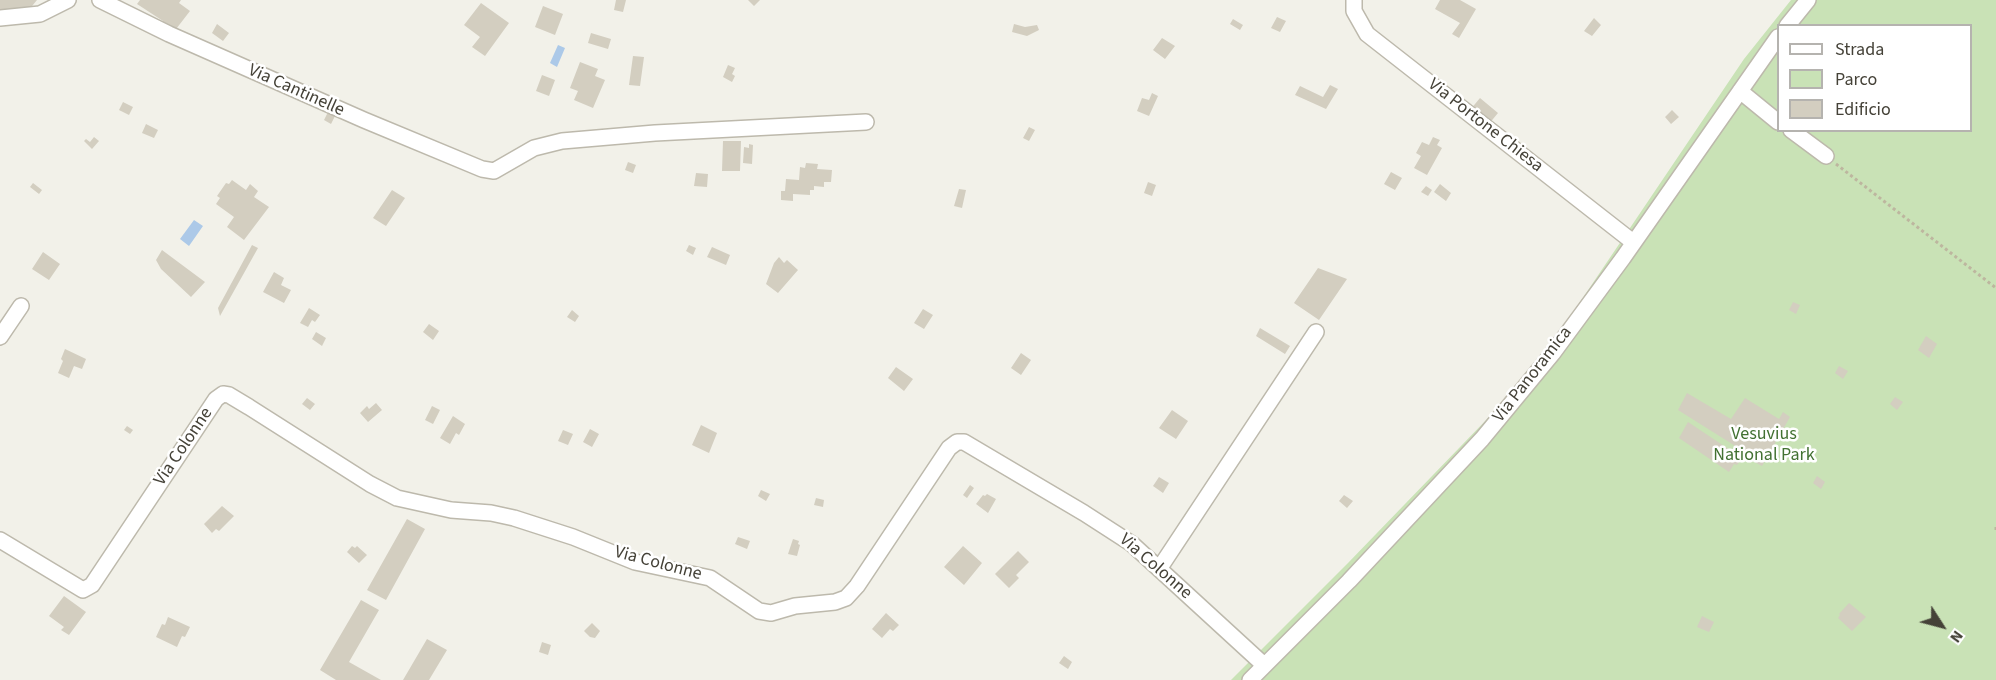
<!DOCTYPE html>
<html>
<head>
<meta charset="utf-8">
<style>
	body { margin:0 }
	#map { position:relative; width:1996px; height:680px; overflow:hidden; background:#f2f1e9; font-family:"Source Sans 3",sans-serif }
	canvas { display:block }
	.legend { position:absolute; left:1777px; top:24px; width:195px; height:108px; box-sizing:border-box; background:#fff; border:2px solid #b5b3af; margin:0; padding:8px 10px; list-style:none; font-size:18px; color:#454238 }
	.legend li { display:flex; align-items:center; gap:12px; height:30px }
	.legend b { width:30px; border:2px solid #b5b3af }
	.north { position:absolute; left:1912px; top:596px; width:60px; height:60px; -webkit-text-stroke:4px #fff; paint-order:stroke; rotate:126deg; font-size:16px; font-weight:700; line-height:24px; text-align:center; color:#454238 }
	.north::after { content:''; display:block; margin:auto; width:21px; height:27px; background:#454238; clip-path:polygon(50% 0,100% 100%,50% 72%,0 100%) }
</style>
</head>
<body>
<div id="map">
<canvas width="1996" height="680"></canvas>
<ul class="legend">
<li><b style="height:8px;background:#fff"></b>Strada</li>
<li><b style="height:16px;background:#c9e2b6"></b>Parco</li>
<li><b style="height:16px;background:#d3cec0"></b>Edificio</li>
</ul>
<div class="north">N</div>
</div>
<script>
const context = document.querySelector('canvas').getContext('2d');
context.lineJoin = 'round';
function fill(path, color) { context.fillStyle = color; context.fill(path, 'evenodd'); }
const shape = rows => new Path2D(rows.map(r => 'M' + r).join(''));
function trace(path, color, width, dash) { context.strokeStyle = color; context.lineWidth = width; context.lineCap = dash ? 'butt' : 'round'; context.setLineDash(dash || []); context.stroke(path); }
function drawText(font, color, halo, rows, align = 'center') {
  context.font = font + ' "Source Sans 3",sans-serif'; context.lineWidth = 5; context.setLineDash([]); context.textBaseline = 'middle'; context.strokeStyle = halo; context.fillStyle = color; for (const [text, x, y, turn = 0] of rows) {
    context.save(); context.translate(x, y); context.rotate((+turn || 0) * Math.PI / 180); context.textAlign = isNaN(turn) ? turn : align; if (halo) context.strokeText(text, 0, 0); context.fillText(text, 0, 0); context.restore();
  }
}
fill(shape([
	[1791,0,1996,0,1996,680,1231,680,1348,563,1517,388,1578,305,1744,59],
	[1778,26,1970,26,1970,130,1778,130]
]), '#c9e2b6');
fill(shape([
	[558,45,565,48,557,67,550,63],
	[194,220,203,226,189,246,180,239]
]), '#acc9e8');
fill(shape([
	[0,0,37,0,28,11,0,16],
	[140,0,181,0,179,3,190,11,173,33,160,27,163,21,137,4],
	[616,0,626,0,623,12,614,10],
	[748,0,760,0,754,6],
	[1440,0,1460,0,1476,9,1459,38,1452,34,1460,23,1435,9],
	[481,3,509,23,485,56,472,47,480,37,464,25],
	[543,6,563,14,555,35,535,27],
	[1277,17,1286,21,1280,32,1271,28],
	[1594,18,1601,25,1592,36,1584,31],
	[1233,19,1243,25,1240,30,1230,24],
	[217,24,229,33,223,41,212,33],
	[1014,24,1025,27,1037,25,1039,30,1027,36,1012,32],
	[591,33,611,39,608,49,588,43],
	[1162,38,1175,46,1165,59,1153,50],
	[633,56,644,57,640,86,629,85],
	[580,62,598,69,595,76,605,80,593,108,574,100,578,91,570,88],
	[728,65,735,68,732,74,735,76,732,82,723,77],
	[542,75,555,80,549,96,536,91],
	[1330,85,1338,89,1326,109,1295,95,1300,86,1323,97],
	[1152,93,1158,96,1149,116,1137,111,1142,98,1149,100],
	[1480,98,1498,113,1488,125,1470,110],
	[123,102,133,107,129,115,119,110],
	[329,110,336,114,331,124,324,120],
	[1672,110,1679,117,1671,124,1665,117],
	[146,124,158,130,154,138,142,133],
	[1029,127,1035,130,1029,141,1023,138],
	[94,137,99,141,92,149,84,141,86,139,90,142],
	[1433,137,1440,140,1437,145,1442,148,1427,175,1414,168,1421,156,1416,153,1422,142,1429,145],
	[723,141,741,141,740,171,722,171],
	[749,144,753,145,752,164,743,163,744,147,749,148],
	[628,162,636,165,633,173,625,170],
	[806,163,818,164,817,169,832,170,831,182,824,182,824,187,814,186,814,190,810,190,810,195,793,194,793,201,781,200,781,191,785,191,786,179,799,180,800,167,805,168],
	[1391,172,1402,178,1395,190,1384,184],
	[696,173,708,174,707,187,694,186],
	[232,180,246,190,250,184,258,191,254,197,269,207,244,240,227,227,234,217,216,204,220,198,217,196,226,183,229,184],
	[1148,182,1156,185,1152,196,1144,193],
	[33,183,42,190,39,194,30,187],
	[1440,184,1451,193,1446,201,1434,192],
	[1426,186,1432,190,1428,196,1421,192],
	[959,189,966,190,962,208,954,206],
	[392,190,405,198,386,226,373,218],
	[252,245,258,248,220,316,218,308],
	[689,245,696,248,693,255,686,251],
	[712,247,730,255,726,265,707,257],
	[162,250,205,282,191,297,161,269,156,260],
	[43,252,60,264,49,280,32,269],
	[779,257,784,263,787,260,798,270,778,293,766,284,774,263],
	[1318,268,1347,279,1319,320,1294,303],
	[274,272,284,278,281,285,291,290,284,303,263,292],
	[1793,302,1800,305,1796,314,1789,310],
	[309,308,320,315,315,322,312,320,308,327,300,323],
	[923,309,933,315,924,329,914,323],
	[572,310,579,316,575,322,567,317],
	[429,324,439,331,433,340,423,332],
	[1260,328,1290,346,1285,354,1256,336],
	[316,332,326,338,322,346,312,339],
	[1926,336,1937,344,1929,358,1918,350],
	[65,349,86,359,82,369,74,366,69,378,58,373,63,361,61,359],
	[1021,353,1031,360,1021,375,1011,368],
	[1839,366,1848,371,1843,379,1835,373],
	[896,367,913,379,904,391,888,378],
	[1687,393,1731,419,1745,398,1779,419,1783,412,1790,417,1762,466,1747,458,1748,454,1678,410],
	[1895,397,1903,402,1897,410,1890,404],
	[307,398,315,404,310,410,302,404],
	[376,403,382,410,368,422,360,413,367,406,369,409],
	[432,406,440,410,433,424,425,420],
	[1172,410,1188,421,1176,439,1159,428],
	[453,416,465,424,459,435,456,433,450,444,440,438],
	[1688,422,1742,458,1737,465,1734,464,1729,472,1679,438],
	[701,425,717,433,709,453,692,445],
	[127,426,133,430,130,434,124,430],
	[590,429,599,434,592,447,583,442],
	[563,430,573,434,568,445,558,441],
	[1817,476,1825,482,1821,489,1813,483],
	[1159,477,1169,483,1163,493,1153,486],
	[970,485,974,488,967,498,963,495],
	[761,490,770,494,766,501,758,496],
	[987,494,996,499,988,513,976,504,983,495,985,496],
	[1344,495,1353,501,1347,508,1339,501],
	[816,498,824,500,823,507,814,505],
	[222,506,234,516,219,531,216,529,212,533,204,524],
	[407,519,425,529,386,600,367,590],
	[738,537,750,541,747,549,735,544],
	[793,539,799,541,798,544,800,545,797,556,788,554],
	[352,546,355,548,357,546,367,555,359,563,347,552],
	[963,546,982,563,964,585,944,567],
	[1018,551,1029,562,1016,575,1019,578,1009,588,995,574],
	[64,596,86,612,69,635,61,630,64,627,49,616],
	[361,600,379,610,349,662,381,680,336,680,320,670],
	[1849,603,1866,617,1852,631,1838,618,1840,615,1839,614],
	[886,613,899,625,893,631,890,629,882,638,872,629],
	[1702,616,1714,622,1709,632,1697,627],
	[168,617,190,627,185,637,182,636,177,647,156,637,162,624,165,625],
	[592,623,600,631,595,638,590,637,584,631],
	[427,639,447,650,429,680,403,680],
	[542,642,551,645,548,655,539,652],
	[1064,656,1072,662,1068,669,1059,663]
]), '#d3cec0');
const minor = shape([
	[100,0,169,34,364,120,482,169,494,171,534,148,562,141,655,133,866,122],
	[1354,0,1354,11,1367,34,1633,242],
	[0,18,40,14,68,0],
	[1787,26,1808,0],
	[1740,91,1778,122],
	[1791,130,1826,156],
	[0,337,21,306],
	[0,540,83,590,92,585,216,399,223,394,229,395,249,407,370,484,397,498,451,510,491,513,514,518,573,537,635,562,710,578,759,611,771,613,795,606,835,602,846,598,857,586,949,448,957,442,964,442,1084,513,1132,544,1264,665],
	[1159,569,1316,332],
	[1250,680,1349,581,1482,439,1553,353,1623,258,1778,37]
]);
trace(minor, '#bdb9ac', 18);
trace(shape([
	[1836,164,1996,288],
	[1996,527,1996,532]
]), '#bdb69f', 3, [3, 3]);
trace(minor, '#fff', 15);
drawText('18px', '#454238', '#fff', [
	["Via Cantinelle",296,91,24],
	["Via Portone Chiesa",1485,126,38],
	["Via Panoramica",1533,375,-52],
	["Via Colonne",184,447,-56],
	["Via Colonne",658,564,15],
	["Via Colonne",1155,567,41]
]);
drawText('18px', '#427132', '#fff', [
	["Vesuvius",1764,435],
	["National Park",1764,456]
]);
</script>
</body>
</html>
